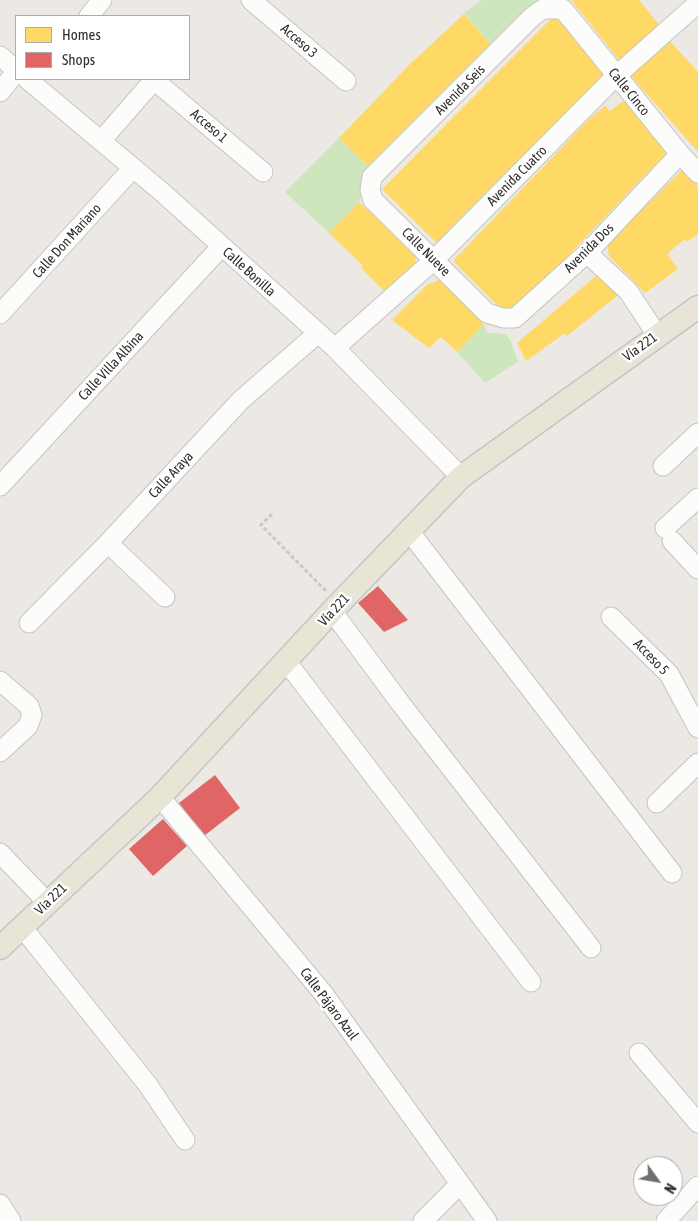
<!DOCTYPE html>
<html>
<head>
<meta charset="utf-8">
<style>
	body { margin:0 }
	#map { position:relative; width:698px; height:1221px; overflow:hidden; background:#ece8e4; font-family:"Asap Condensed",sans-serif }
	canvas { display:block }
	.legend { position:absolute; left:15px; top:15px; width:175px; height:65px; box-sizing:border-box; background:#fff; border:1px solid #ababab; margin:0; padding:6px 9px; list-style:none; font-size:15px; color:#2e2e2e }
	.legend li { display:flex; align-items:center; gap:10px; height:25px }
	.legend b { width:25px; border:1px solid #ababab }
	.north { position:absolute; left:633px; top:1156px; width:50px; height:50px; box-sizing:border-box; background:#fff; border:1px solid #ababab; border-radius:50%; rotate:122deg; font-size:14px; font-weight:700; line-height:20px; text-align:center; color:#2e2e2e }
	.north::after { content:''; display:block; margin:auto; width:18px; height:22px; background:#706f6e; clip-path:polygon(50% 0,100% 100%,50% 72%,0 100%) }
</style>
</head>
<body>
<div id="map">
<canvas width="698" height="1221"></canvas>
<ul class="legend">
<li><b style="height:14px;background:#ffd966"></b>Homes</li>
<li><b style="height:14px;background:#e06666"></b>Shops</li>
</ul>
<div class="north">N</div>
</div>
<script>
const context = document.querySelector('canvas').getContext('2d');
context.lineJoin = 'round';
function fill(path, color) { context.fillStyle = color; context.fill(path, 'evenodd'); }
const shape = rows => new Path2D(rows.map(r => 'M' + r).join(''));
function trace(path, color, width, dash) { context.strokeStyle = color; context.lineWidth = width; context.lineCap = dash ? 'butt' : 'round'; context.setLineDash(dash || []); context.stroke(path); }
function drawText(font, color, halo, rows, align = 'center') {
  context.font = font + ' "Asap Condensed",sans-serif'; context.lineWidth = 5; context.setLineDash([]); context.textBaseline = 'middle'; context.strokeStyle = halo; context.fillStyle = color; for (const [text, x, y, turn = 0] of rows) {
    context.save(); context.translate(x, y); context.rotate((+turn || 0) * Math.PI / 180); context.textAlign = isNaN(turn) ? turn : align; if (halo) context.strokeText(text, 0, 0); context.fillText(text, 0, 0); context.restore();
  }
}
fill(shape([
	[482,0,541,0,493,47,464,13],
	[339,138,370,168,359,202,329,233,285,192],
	[484,324,487,333,506,334,511,342,518,362,485,383,457,352]
]), '#cee6be');
fill(shape([
	[571,0,639,0,661,27,619,60],
	[464,14,493,47,370,168,339,138,409,65],
	[554,16,581,43,605,77,439,245,382,189],
	[669,40,698,72,698,152,629,74],
	[627,98,642,114,638,118,668,151,547,278,510,313,505,313,453,261,588,120,605,106,610,111],
	[683,169,698,186,698,234,687,242,685,239,667,254,678,269,645,293,609,256,607,244],
	[359,202,416,254,415,267,388,295,361,268,363,266,329,233],
	[597,275,607,280,618,295,567,336,565,333,526,361,517,343],
	[440,280,453,290,484,324,457,352,441,337,429,348,392,320,427,285]
]), '#ffd966');
fill(shape([
	[378,586,408,620,384,632,358,603],
	[215,775,240,808,204,836,179,803],
	[163,819,187,846,153,876,129,849]
]), '#e06666');
const minor = shape([
	[251,0,346,81],
	[89,16,102,0],
	[0,56,16,70],
	[27,79,162,192,335,348,461,477],
	[0,92,16,72],
	[101,141,154,80,263,172],
	[680,154,587,253,515,318,503,318,487,313,373,200,370,190,372,177,533,16,543,9,563,9,680,154,698,173],
	[587,253,628,291,657,335],
	[0,314,133,168],
	[335,348,434,260,616,76,698,3],
	[663,466,698,433],
	[0,486,221,247],
	[665,528,698,498],
	[409,531,672,873],
	[672,541,698,569],
	[108,543,165,597],
	[332,611,401,704,591,948],
	[611,617,669,674,698,728],
	[29,623,108,543,241,400,318,333],
	[286,661,531,982],
	[0,681,29,706,32,715,28,726,0,752],
	[160,797,323,993,487,1221],
	[657,803,698,763],
	[0,853,47,902],
	[22,927,148,1085,185,1140],
	[639,1053,698,1123],
	[0,1204,11,1221],
	[423,1221,459,1185],
	[666,1221,698,1186]
]);
const major = shape([
	[0,948,160,797,332,611,461,477,698,307]
]);
trace(minor, '#c5c4c5', 21);
trace(major, '#c6c5c4', 25);
trace(shape([
	[272,514,261,525,326,591]
]), '#c9c9c8', 3, [4, 2.5]);
trace(minor, '#fcfcfb', 19);
trace(major, '#e8e4d6', 22);
drawText('14px', '#2e2e2e', '#fff', [
	["Acceso 3",299,41,41],
	["Avenida Seis",460,90,-45],
	["Calle Cinco",629,92,51],
	["Acceso 1",209,126,40],
	["Avenida Cuatro",517,176,-45],
	["Calle Don Mariano",67,241,-48],
	["Avenida Dos",589,248,-45],
	["Calle Nueve",426,252,45],
	["Calle Bonilla",249,272,42],
	["Vía 221",640,347,-36],
	["Calle Villa Albina",111,366,-47],
	["Calle Araya",171,475,-47],
	["Vía 221",334,610,-47],
	["Acceso 5",651,657,46],
	["Vía 221",51,899,-44],
	["Calle Pájaro Azul",329,1004,53]
]);
</script>
</body>
</html>
